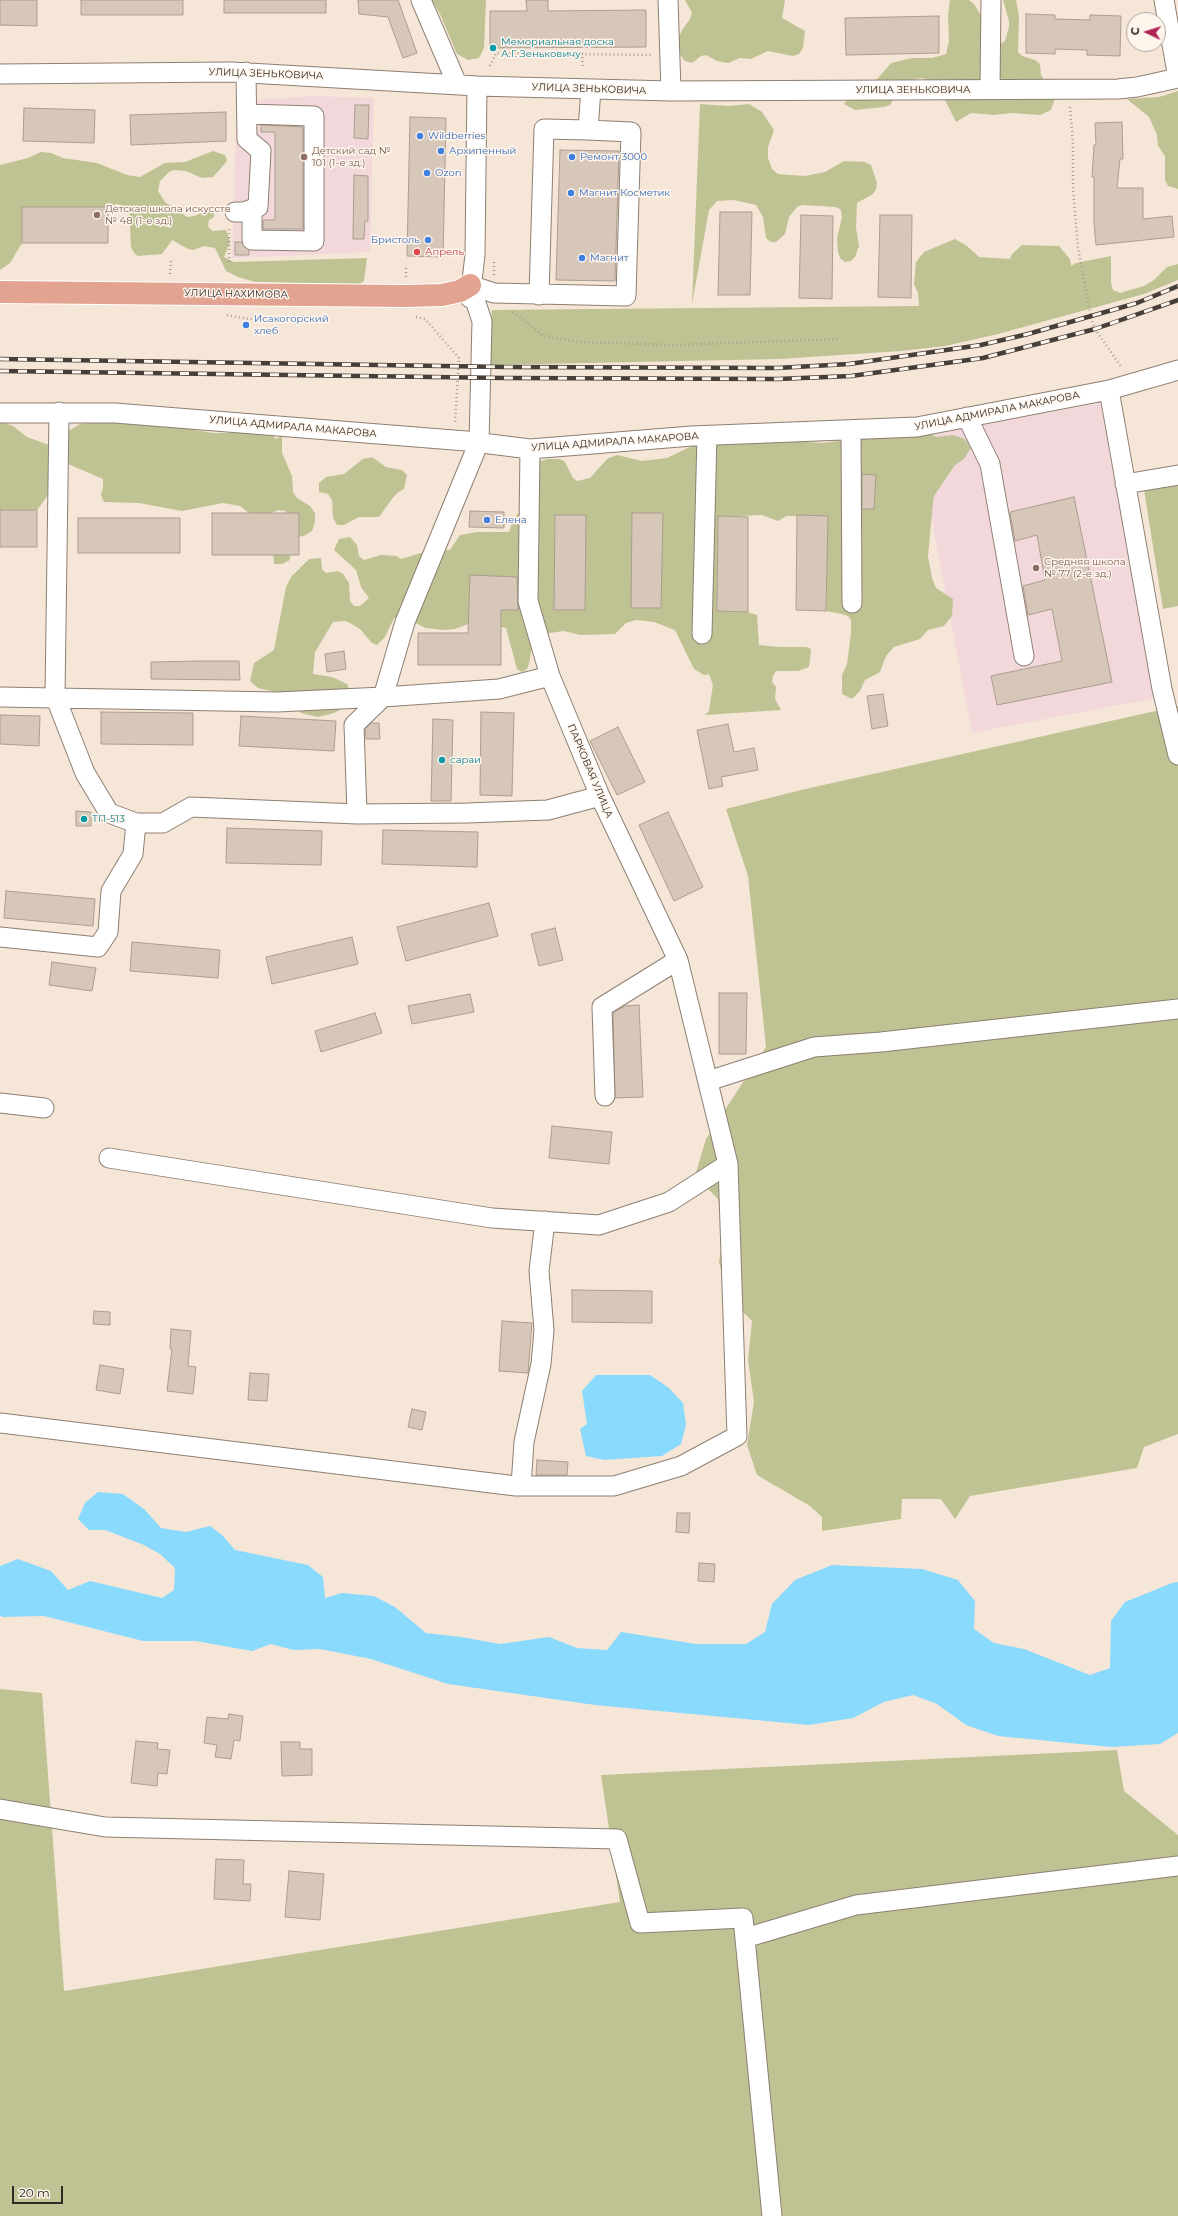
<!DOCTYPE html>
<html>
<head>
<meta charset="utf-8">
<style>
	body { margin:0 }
	#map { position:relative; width:1178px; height:2216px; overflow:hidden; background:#f6e6d8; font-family:Montserrat,sans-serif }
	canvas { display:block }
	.north { position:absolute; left:1126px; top:12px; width:40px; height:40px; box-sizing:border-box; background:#fef5ec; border:1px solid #aca49c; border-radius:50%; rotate:274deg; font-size:11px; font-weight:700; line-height:16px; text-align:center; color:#302a25 }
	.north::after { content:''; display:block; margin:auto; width:14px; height:18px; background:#b22358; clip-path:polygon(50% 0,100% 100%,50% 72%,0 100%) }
	.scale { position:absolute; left:12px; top:2186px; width:51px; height:18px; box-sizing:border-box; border:2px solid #302a25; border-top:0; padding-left:5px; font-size:12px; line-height:14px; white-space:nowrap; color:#302a25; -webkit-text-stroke:3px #fef5ec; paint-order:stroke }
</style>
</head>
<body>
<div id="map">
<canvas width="1178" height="2216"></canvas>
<div class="north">С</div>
<div class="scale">20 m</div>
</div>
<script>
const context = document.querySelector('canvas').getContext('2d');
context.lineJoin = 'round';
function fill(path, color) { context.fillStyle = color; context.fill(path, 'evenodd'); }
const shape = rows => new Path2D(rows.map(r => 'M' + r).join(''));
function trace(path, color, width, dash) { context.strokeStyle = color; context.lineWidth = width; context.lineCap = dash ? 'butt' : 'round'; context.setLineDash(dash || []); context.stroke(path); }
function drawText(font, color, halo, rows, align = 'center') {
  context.font = font + ' Montserrat,sans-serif'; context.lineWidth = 3; context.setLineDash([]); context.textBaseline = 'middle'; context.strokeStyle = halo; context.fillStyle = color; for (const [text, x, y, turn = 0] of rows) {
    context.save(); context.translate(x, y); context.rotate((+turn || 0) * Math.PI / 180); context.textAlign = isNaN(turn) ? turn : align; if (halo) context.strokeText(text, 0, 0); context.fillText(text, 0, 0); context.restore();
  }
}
fill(shape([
	[315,96,374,98,370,252,232,258,237,101],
	[1100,403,1156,698,972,733,916,438]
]), '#f2d8db');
fill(shape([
	[432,0,486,0,484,48,479,58,468,60,457,54,440,14],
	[685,0,785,0,782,18,805,31,803,48,799,54,793,56,768,51,751,59,740,58,728,63,717,61,706,55,701,56,692,63,685,61,681,56,677,43,682,30,690,19,692,13],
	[950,0,969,0,974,4,999,45,1005,41,1009,27,1009,21,1003,0,1016,0,1019,16,1018,52,1022,56,1035,60,1040,64,1041,75,1055,98,1051,110,1040,115,1011,113,994,115,971,113,956,122,944,98,933,90,926,79,921,78,903,81,890,105,884,107,855,110,844,104,848,98,873,84,891,63,912,58,932,58,946,54,949,41,948,15],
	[1178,91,1178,189,1168,186,1165,180,1165,156,1158,146,1157,135,1149,117,1127,99,1159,97],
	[700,104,728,106,749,104,762,112,774,130,768,147,768,158,772,169,778,174,805,176,825,172,844,161,865,162,871,165,877,183,876,189,873,194,857,203,856,228,859,246,855,257,851,261,845,262,840,258,838,252,837,238,842,217,841,210,836,207,802,205,797,207,789,217,785,234,776,242,771,242,766,238,763,217,756,205,734,200,717,201,709,210,692,304],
	[213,151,225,155,227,161,213,177,202,178,186,171,174,170,169,172,160,181,158,191,165,202,187,217,195,216,208,209,214,211,214,217,209,220,208,226,212,231,226,230,230,242,224,257,234,262,367,258,364,281,360,284,255,282,238,277,226,271,215,248,204,246,193,250,188,249,172,240,162,254,138,256,134,253,131,247,129,209,117,204,108,207,22,207,22,243,10,263,0,270,0,165,28,158,41,152,51,153,63,158,97,163,127,175,140,177,165,163,185,162],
	[955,239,967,246,979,257,1010,259,1012,254,1022,245,1059,246,1070,259,1071,266,1076,263,1111,256,1111,283,1113,290,1120,293,1144,286,1154,280,1167,267,1178,264,1178,280,1144,294,998,334,945,346,901,351,780,359,488,365,492,310,919,306,918,293,914,284,916,262,924,252],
	[0,421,13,426,27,437,49,445,51,491,37,510,0,510],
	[111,421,190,429,213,433,229,433,243,429,272,432,275,439,282,436,282,453,292,476,293,492,297,498,310,506,315,513,315,522,312,531,304,536,296,537,290,552,290,560,282,564,274,564,273,548,288,518,286,511,278,510,269,514,253,516,240,506,223,503,182,511,139,503,104,502,101,495,103,487,103,479,68,464,67,432,80,424],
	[926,431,936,437,953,435,965,439,971,448,964,459,955,465,934,496,933,502,928,556,932,578,936,588,953,599,952,616,944,626,928,630,920,639,894,647,886,656,880,672,865,680,860,691,852,699,842,694,842,675,847,664,851,633,851,620,848,616,842,614,826,611,827,516,787,516,778,521,762,515,718,517,717,611,747,612,757,615,759,645,779,647,806,647,811,649,809,667,798,671,776,671,773,676,772,682,776,687,775,699,781,710,705,715,709,711,713,685,709,674,704,675,694,669,675,630,654,622,636,620,626,623,615,634,580,635,564,631,549,633,532,647,529,664,527,669,522,672,517,669,506,628,494,625,471,623,455,629,444,630,426,628,402,617,394,618,385,637,377,645,372,643,360,629,350,623,345,621,333,622,315,652,313,674,332,677,347,684,349,689,349,699,343,708,334,713,318,717,301,713,280,693,258,688,250,681,254,663,274,650,286,587,291,577,309,559,321,558,322,569,326,573,338,571,343,574,349,583,350,601,354,606,360,606,369,598,361,587,356,570,334,550,339,539,350,537,357,545,359,556,364,560,381,555,396,556,401,559,431,550,450,550,460,535,477,532,509,532,513,520,521,510,537,462,548,459,560,459,565,462,573,478,577,481,590,478,607,459,617,455,642,461,667,458,694,445,724,445,797,437,808,442,821,443],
	[372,457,386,467,402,470,407,475,404,489,397,493,392,499,379,517,359,517,344,525,337,525,333,518,332,500,328,494,319,492,319,483,326,477,344,474,363,459],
	[1178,484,1178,606,1163,609,1144,490],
	[1178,706,1178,1434,1144,1447,1137,1468,970,1496,955,1519,941,1499,902,1499,901,1519,822,1531,822,1517,810,1506,757,1475,747,1445,754,1402,748,1360,752,1321,728,1297,719,1262,723,1238,718,1199,695,1176,706,1139,766,1047,748,876,726,809,801,790],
	[0,1689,42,1693,64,1991,620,1902,601,1775,1117,1750,1124,1791,1178,1835,1178,2216,0,2216]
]), '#bfc292');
fill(shape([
	[596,1375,650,1375,669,1388,683,1403,686,1425,681,1444,662,1456,604,1460,586,1456,580,1429,587,1424,582,1391],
	[98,1492,123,1494,144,1509,161,1528,186,1532,210,1526,223,1536,235,1550,308,1565,323,1577,325,1598,342,1593,374,1596,395,1607,426,1633,461,1637,500,1644,549,1637,577,1648,607,1650,621,1632,696,1644,746,1644,765,1632,772,1604,795,1580,832,1565,922,1569,958,1580,975,1601,974,1629,994,1643,1024,1649,1090,1675,1110,1668,1111,1621,1125,1602,1172,1583,1178,1582,1178,1733,1160,1744,1111,1747,998,1736,966,1725,937,1704,913,1695,884,1702,853,1718,809,1725,595,1705,448,1684,371,1659,320,1649,293,1650,271,1644,252,1651,196,1641,143,1641,44,1616,2,1617,0,1615,0,1566,18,1559,51,1571,68,1590,90,1581,162,1598,174,1590,175,1568,160,1554,144,1545,105,1530,89,1530,78,1519,85,1503]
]), '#89dafd');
const building = shape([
	[0,0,37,0,37,26,0,25,0,0],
	[81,0,183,0,183,15,81,15,81,0],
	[224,0,326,0,326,13,224,13,224,0],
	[358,0,398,0,417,53,403,58,388,17,359,14,358,0],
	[526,0,548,0,548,11,646,10,646,47,490,48,490,11,527,11,526,0],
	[1026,14,1055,15,1055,19,1090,20,1090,15,1121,16,1120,56,1087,55,1087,50,1055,49,1055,54,1026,53,1026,14],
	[939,16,939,53,846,55,845,18,939,16],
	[355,105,369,105,368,139,354,138,355,105],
	[24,108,95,110,94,143,23,141,24,108],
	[226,112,226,141,131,145,130,115,226,112],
	[410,117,446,118,443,257,407,256,410,117],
	[1122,122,1123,159,1120,159,1117,188,1143,188,1143,219,1172,216,1174,237,1096,245,1094,223,1094,177,1092,177,1094,145,1096,145,1095,123,1122,122],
	[261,125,303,127,303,229,263,229,263,220,275,220,275,132,261,132,261,125],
	[560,150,619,151,615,281,556,280,560,150],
	[354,175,368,176,368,221,365,221,364,239,353,239,354,175],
	[22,207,108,207,108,243,22,243,22,207],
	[720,212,752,212,750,295,718,295,720,212],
	[801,215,833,216,832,299,799,298,801,215],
	[880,215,912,215,911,298,878,297,880,215],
	[235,242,242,242,249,250,249,255,235,255,235,242],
	[862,474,876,475,874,509,862,509,862,474],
	[1074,497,1112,682,997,705,991,676,1062,661,1052,609,1028,615,1023,586,1045,580,1037,535,1015,541,1010,512,1074,497],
	[0,510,37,510,37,547,0,547,0,510],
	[470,511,504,512,504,528,469,527,470,511],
	[212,513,299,513,299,555,212,555,212,513],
	[632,513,663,513,661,608,631,608,632,513],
	[555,515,586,515,585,610,554,610,555,515],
	[797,515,828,516,826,611,796,610,797,515],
	[718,516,748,517,748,612,717,611,718,516],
	[78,518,180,518,180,553,78,553,78,518],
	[470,575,517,577,518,610,501,610,501,665,418,665,418,633,468,633,470,575],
	[344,651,346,669,327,672,325,654,344,651],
	[200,661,239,661,240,680,151,679,151,662,200,661],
	[883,694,888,726,872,729,867,696,883,694],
	[101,712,193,713,193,745,101,744,101,712],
	[481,712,514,713,512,796,480,795,481,712],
	[0,715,40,716,39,746,0,744,0,715],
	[241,716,336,721,334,751,239,746,241,716],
	[433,719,453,720,451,801,431,801,433,719],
	[371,723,379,723,380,739,366,739,365,729,371,723],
	[728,724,734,752,754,748,758,770,721,777,723,786,709,789,697,730,728,724],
	[618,727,645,782,617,795,590,741,618,727],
	[76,811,91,812,91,826,76,826,76,811],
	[668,812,703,887,674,901,639,825,668,812],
	[227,828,322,831,321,865,226,863,227,828],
	[383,830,478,832,477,867,382,864,383,830],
	[6,891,95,899,93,926,4,918,6,891],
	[489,903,498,936,406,961,397,927,489,903],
	[555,928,563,960,539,966,531,934,555,928],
	[352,937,358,964,272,984,266,957,352,937],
	[132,942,220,950,218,978,130,971,132,942],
	[52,962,96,968,92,991,49,985,52,962],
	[719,993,747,993,746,1054,719,1054,719,993],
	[470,994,474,1012,412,1024,408,1006,470,994],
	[639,1005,643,1097,615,1098,613,1013,625,1006,639,1005],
	[375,1013,382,1033,321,1052,315,1031,375,1013],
	[552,1126,612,1132,609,1164,549,1158,552,1126],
	[572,1290,652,1291,652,1323,572,1322,572,1290],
	[94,1311,110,1312,110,1325,93,1324,94,1311],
	[502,1321,532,1323,528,1373,499,1371,502,1321],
	[171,1329,191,1331,188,1366,196,1367,193,1394,167,1391,172,1349,170,1349,171,1329],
	[100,1365,124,1369,120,1394,96,1390,100,1365],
	[250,1373,269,1374,267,1401,248,1400,250,1373],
	[412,1409,426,1412,422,1430,408,1427,412,1409],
	[537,1460,568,1462,567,1475,536,1475,537,1460],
	[677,1513,690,1513,689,1533,676,1532,677,1513],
	[699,1563,715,1564,714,1582,698,1581,699,1563],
	[229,1714,243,1716,240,1741,234,1740,231,1759,215,1757,217,1745,204,1743,207,1717,228,1719,229,1714],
	[136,1741,158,1743,157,1749,170,1750,167,1774,158,1773,157,1786,131,1783,136,1741],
	[281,1742,300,1742,300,1749,312,1749,312,1775,282,1776,281,1742],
	[216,1859,244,1860,243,1884,251,1884,250,1901,214,1899,216,1859],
	[289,1871,324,1874,320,1920,285,1917,289,1871]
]);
fill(building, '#d7c7b9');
trace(building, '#ac9d8f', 1);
const minor = shape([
	[421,0,457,84],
	[668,0,671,91],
	[1164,0,1178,78],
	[0,74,231,72,477,86,671,91,1118,89,1137,87,1178,78],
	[990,89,991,0],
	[247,114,314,116,314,241,252,240,252,209],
	[235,212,244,212,258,207,261,151,247,139,246,72],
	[470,285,494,293,626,296,631,132,588,130],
	[539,295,544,129,588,130,591,89],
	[470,298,475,255,477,86],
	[1109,390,1162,689,1178,755],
	[0,413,115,413,466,441,530,449,692,436,917,427,1109,390,1178,370],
	[967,417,990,464,1024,656],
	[851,430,852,603],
	[1125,484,1178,475],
	[702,634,707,436],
	[0,697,277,702,383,697,499,689,550,676],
	[357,814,354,725,383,697,405,622,479,442,482,321,470,285],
	[136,823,163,823,191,807,357,814,467,813,548,810,600,796],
	[0,937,98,947,108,932,111,891,133,854,136,823,109,813,85,773,55,696,59,412],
	[708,1081,814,1047,881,1042,1178,1009],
	[605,1096,602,1007,678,960],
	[0,1103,44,1108],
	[109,1158,492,1218,599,1225,669,1202,728,1164],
	[0,1423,516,1486,614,1486,681,1466,737,1436,728,1164,678,960,600,796,550,676,528,601,530,449],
	[521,1486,524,1442,541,1364,544,1330,539,1271,545,1221],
	[0,1809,105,1827,617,1839,640,1923,743,1918,772,2216],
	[745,1938,856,1905,1178,1866]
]);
const major = shape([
	[0,292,406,296,442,295,460,291,470,285]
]);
trace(minor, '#8d7f72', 21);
trace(major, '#fff', 24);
trace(shape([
	[582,53,583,67],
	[490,66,496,53,652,55],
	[1070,107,1073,144,1073,189,1078,248,1091,318,1095,329,1122,368],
	[229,262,229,228],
	[494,262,494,275],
	[170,274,171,261],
	[406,277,406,265],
	[513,312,544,336,580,342,674,345,840,339],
	[227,315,248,319,311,316],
	[416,317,425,319,459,358,455,422]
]), '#a99d93', 2.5, [1, 3]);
trace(minor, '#fff', 19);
trace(major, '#e2a491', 22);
const rail = shape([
	[0,359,505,367,777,368,849,364,981,345,1028,334,1137,303,1178,286],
	[0,371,505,378,778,379,851,376,983,358,1095,329,1178,300]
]);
trace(rail, '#463f39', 4.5);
trace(rail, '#fef5ec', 3, [9]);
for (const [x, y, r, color] of [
	[493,48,4,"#0f9aa8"],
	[420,136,4,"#3f7fe0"],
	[441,151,4,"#3f7fe0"],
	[304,157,4,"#8d6e63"],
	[572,157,4,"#3f7fe0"],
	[427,173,4,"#3f7fe0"],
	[571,193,4,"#3f7fe0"],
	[97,215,4,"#8d6e63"],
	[428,240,4,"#3f7fe0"],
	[417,252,4,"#e0444e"],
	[582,258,4,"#3f7fe0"],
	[246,325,4,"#3f7fe0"],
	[487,520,4,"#3f7fe0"],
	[1036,568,4,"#8d6e63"],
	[442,760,4,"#0f9aa8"],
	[84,819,4,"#0f9aa8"]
]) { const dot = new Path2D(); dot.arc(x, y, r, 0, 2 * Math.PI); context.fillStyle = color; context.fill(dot); trace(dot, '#fef5ec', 1.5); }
drawText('10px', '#0d838f', '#fef5ec', [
	["Мемориальная доска",501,42],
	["А.Г. Зеньковичу",501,54],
	["сараи",450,760],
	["ТП-513",92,819]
], 'left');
drawText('10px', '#302a25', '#fef5ec', [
	["УЛИЦА ЗЕНЬКОВИЧА",266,74,2],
	["УЛИЦА ЗЕНЬКОВИЧА",589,89,2],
	["УЛИЦА ЗЕНЬКОВИЧА",913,90],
	["УЛИЦА НАХИМОВА",236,294,1],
	["УЛИЦА АДМИРАЛА МАКАРОВА",997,411,-11],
	["УЛИЦА АДМИРАЛА МАКАРОВА",293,427,5],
	["УЛИЦА АДМИРАЛА МАКАРОВА",615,442,-4],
	["ПАРКОВАЯ УЛИЦА",590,771,67]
]);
drawText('10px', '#366cbe', '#fef5ec', [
	["Wildberries",428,136],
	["Архипенный",449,151],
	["Ремонт 3000",580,157],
	["Ozon",435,173],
	["Магнит Косметик",579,193],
	["Бристоль",420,240,"right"],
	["Магнит",590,258],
	["Исакогорский",254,319],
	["хлеб",254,331],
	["Елена",495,520]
], 'left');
drawText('10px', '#785e54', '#fef5ec', [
	["Детский сад №",312,151],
	["101 (1-е зд.)",312,163],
	["Детская школа искусств",105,209],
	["№ 48 (1-е зд.)",105,221],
	["Средняя школа",1044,562],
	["№ 77 (2-е зд.)",1044,574]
], 'left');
drawText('10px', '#be3a42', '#fef5ec', [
	["Апрель",425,252]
], 'left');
</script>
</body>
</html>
